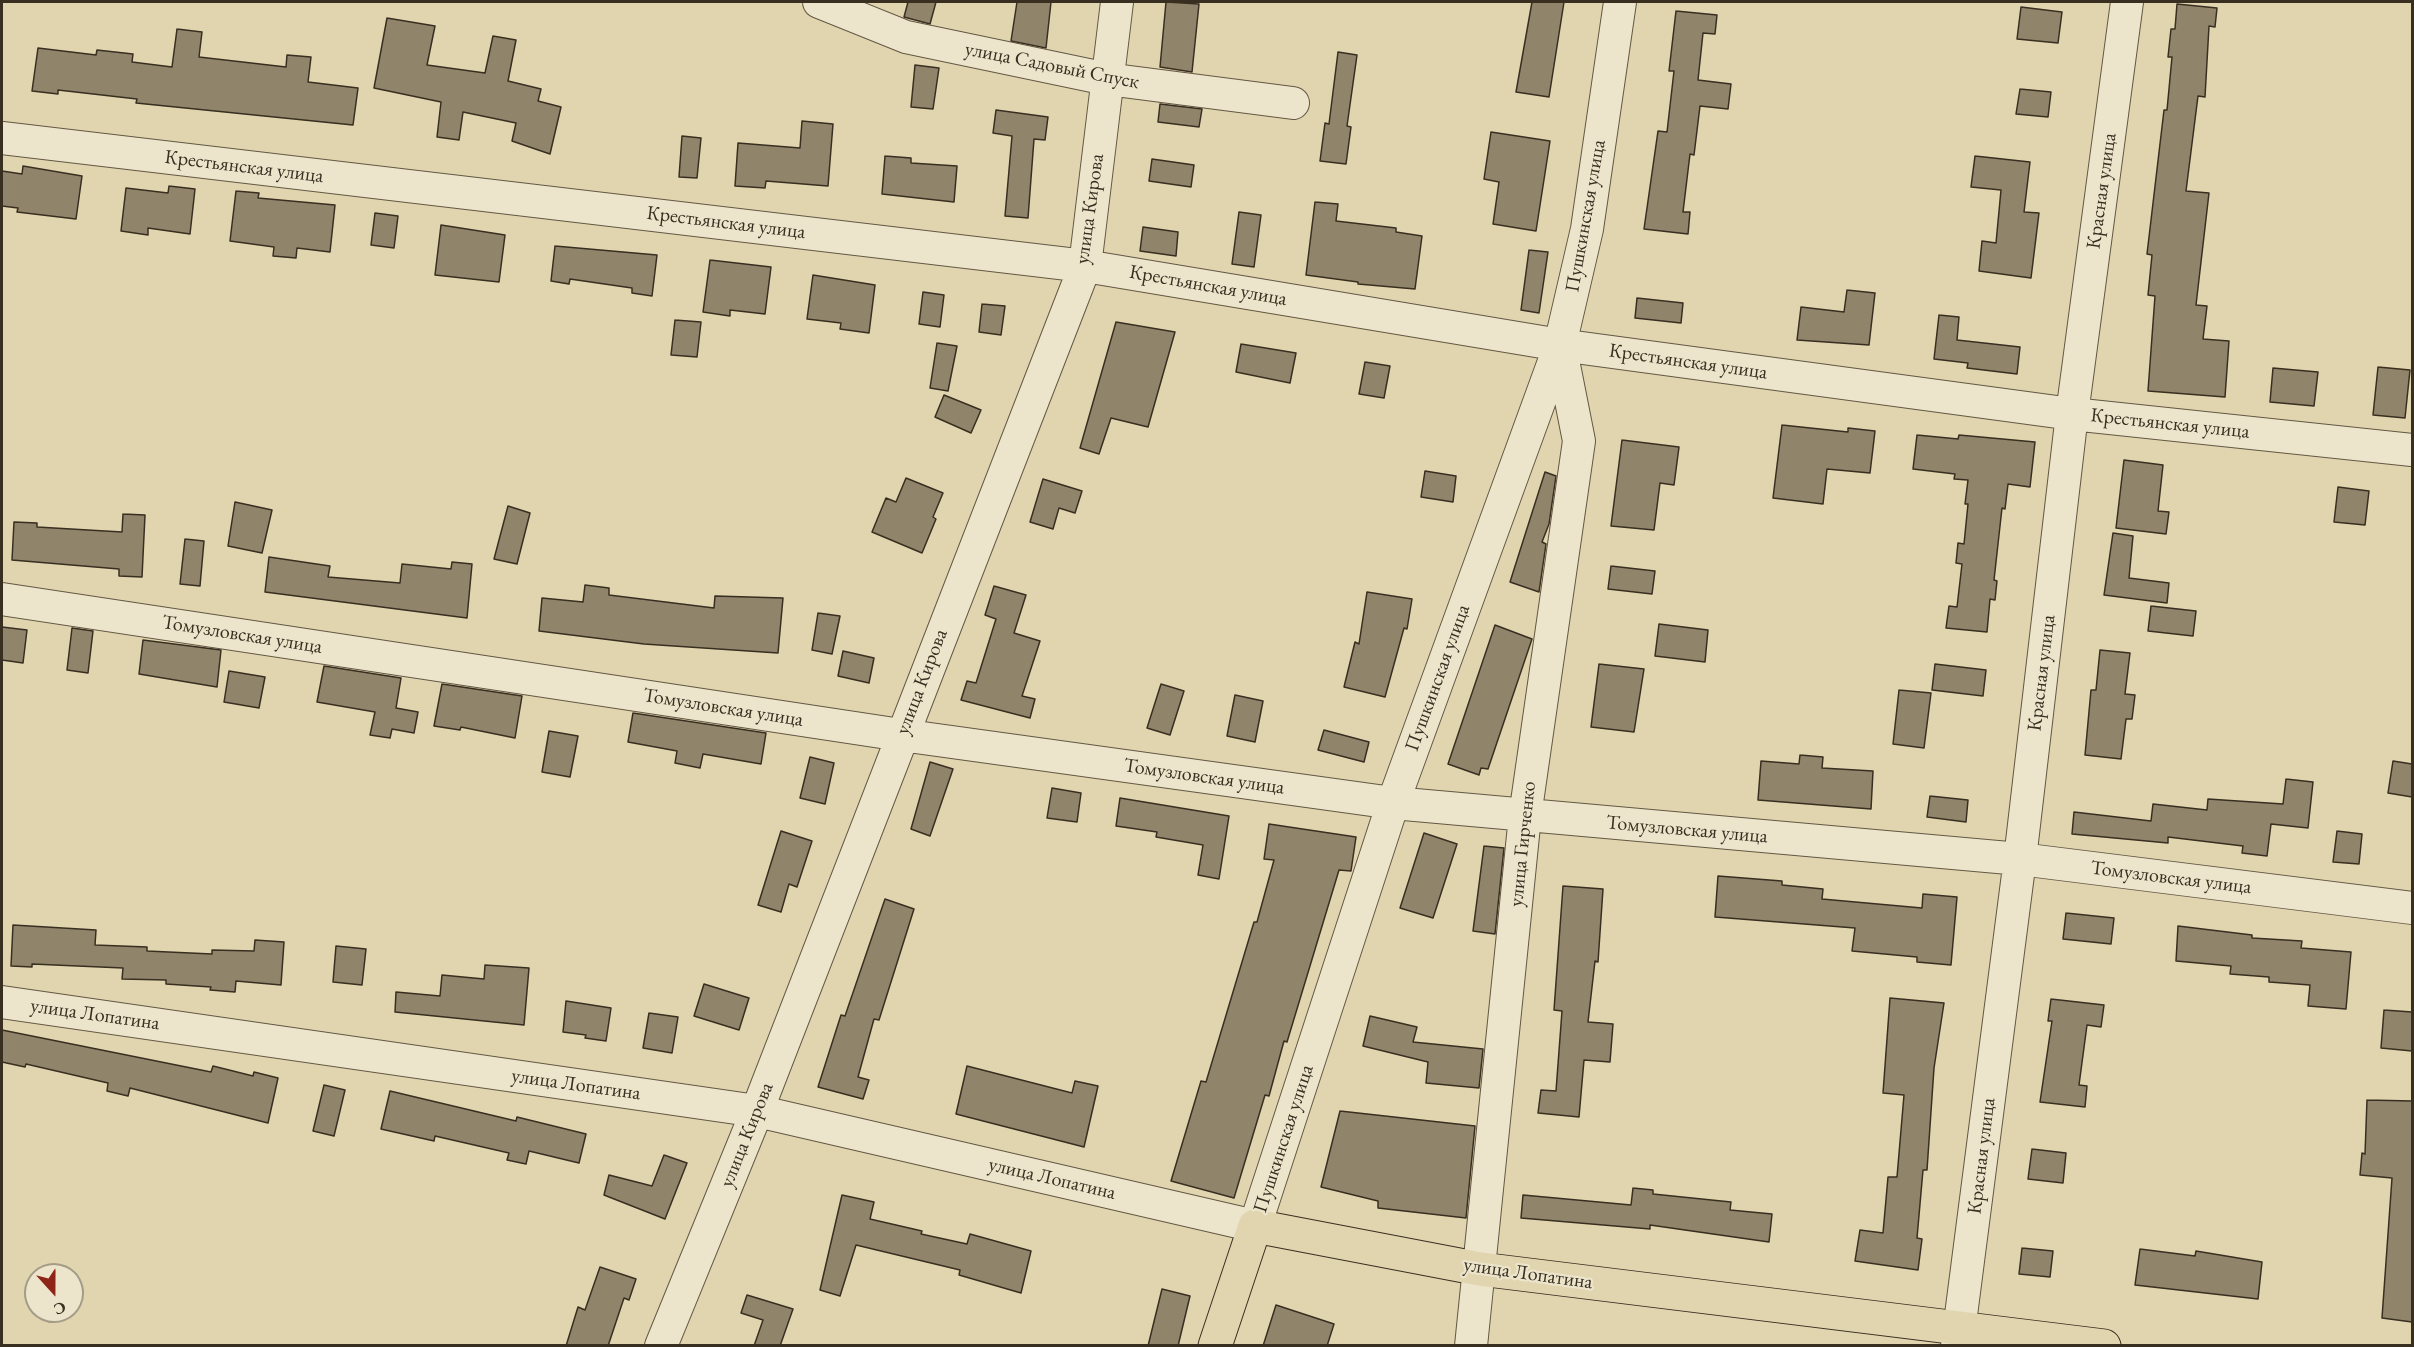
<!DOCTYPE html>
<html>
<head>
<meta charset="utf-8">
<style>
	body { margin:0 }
	#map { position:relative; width:2414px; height:1347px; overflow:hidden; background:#e1d5af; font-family:"EB Garamond",serif }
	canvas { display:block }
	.frame { position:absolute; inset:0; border:3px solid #392f21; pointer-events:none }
	.north { position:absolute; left:24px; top:1263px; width:60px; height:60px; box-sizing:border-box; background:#ece4cb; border:2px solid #a49c87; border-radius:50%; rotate:159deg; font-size:16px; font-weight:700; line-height:24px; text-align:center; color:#392f21 }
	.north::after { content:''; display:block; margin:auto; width:21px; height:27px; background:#8f2418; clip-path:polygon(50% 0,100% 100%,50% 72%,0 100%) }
</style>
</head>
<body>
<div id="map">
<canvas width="2414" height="1347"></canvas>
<div class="frame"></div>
<div class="north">С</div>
</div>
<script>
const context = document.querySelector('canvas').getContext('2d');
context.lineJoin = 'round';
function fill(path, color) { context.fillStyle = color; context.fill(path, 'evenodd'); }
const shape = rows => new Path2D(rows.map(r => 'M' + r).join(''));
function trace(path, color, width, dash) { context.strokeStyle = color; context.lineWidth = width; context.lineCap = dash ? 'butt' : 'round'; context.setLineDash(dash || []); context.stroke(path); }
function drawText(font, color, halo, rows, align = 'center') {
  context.font = font + ' "EB Garamond",serif'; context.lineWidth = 4.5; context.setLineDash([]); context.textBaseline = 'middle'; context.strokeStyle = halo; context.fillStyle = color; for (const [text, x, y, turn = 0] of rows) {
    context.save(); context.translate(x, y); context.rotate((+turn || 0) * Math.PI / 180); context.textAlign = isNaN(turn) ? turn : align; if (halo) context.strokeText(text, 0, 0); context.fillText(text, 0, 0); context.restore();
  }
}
const building = shape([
	[908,2,936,2,930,24,904,17,908,2],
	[1017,2,1051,2,1046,48,1011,41,1017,2],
	[1166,2,1199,4,1192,72,1160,67,1166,2],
	[1532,2,1564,2,1549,97,1516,92,1532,2],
	[2177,4,2217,8,2215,27,2209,26,2205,97,2198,96,2186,191,2209,193,2196,305,2207,306,2203,339,2229,341,2225,397,2148,391,2155,296,2148,295,2152,255,2147,254,2164,110,2167,110,2172,57,2168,57,2171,29,2175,29,2177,4],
	[2021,7,2062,12,2058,43,2017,39,2021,7],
	[1676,11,1717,15,1715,34,1703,33,1698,80,1731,84,1728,109,1700,106,1694,155,1690,154,1683,212,1690,212,1688,234,1644,229,1658,131,1667,132,1674,71,1669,71,1676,11],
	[387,18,435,26,427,65,485,73,493,36,516,40,508,81,541,89,538,101,561,107,550,154,512,141,516,123,463,112,459,140,437,137,441,102,374,88,387,18],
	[177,29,202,32,199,57,286,67,287,55,311,57,308,82,358,88,353,125,136,103,137,99,58,90,58,94,32,91,38,48,96,55,97,50,133,54,132,62,172,67,177,29],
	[1338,52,1357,55,1347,126,1351,127,1346,164,1320,161,1325,123,1329,124,1338,52],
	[915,65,939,68,933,109,911,107,915,65],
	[2020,89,2051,92,2048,117,2016,114,2020,89],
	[1160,104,1202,109,1199,127,1158,122,1160,104],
	[996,110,1048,117,1045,140,1034,139,1028,218,1005,216,1012,136,993,133,996,110],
	[802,121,833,124,828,186,766,181,765,188,735,186,738,143,800,148,802,121],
	[1491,132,1550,141,1536,231,1493,224,1499,182,1484,179,1491,132],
	[682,136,701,138,697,178,679,177,682,136],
	[885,156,911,158,911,163,957,166,954,202,882,194,885,156],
	[1975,156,2030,162,2024,212,2039,213,2031,278,1979,271,1982,241,1996,243,2001,190,1971,187,1975,156],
	[1152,159,1194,165,1191,187,1149,181,1152,159],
	[23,166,82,176,76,219,17,212,18,208,2,206,2,171,22,174,23,166],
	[169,186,195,189,190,234,148,228,148,235,121,231,126,188,168,193,169,186],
	[236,191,259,193,258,198,335,205,330,252,297,248,296,258,273,256,274,247,230,241,236,191],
	[1315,202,1338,204,1336,221,1396,228,1396,232,1422,236,1415,289,1358,284,1358,282,1306,275,1315,202],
	[1239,212,1261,215,1254,267,1232,264,1239,212],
	[375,213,398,216,394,248,371,245,375,213],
	[441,225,505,235,499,282,435,275,441,225],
	[1143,227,1178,232,1176,256,1140,251,1143,227],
	[555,246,657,255,652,296,632,293,632,288,570,279,569,284,551,281,555,246],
	[1529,250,1548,252,1539,313,1521,310,1529,250],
	[710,260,771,267,765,314,730,310,730,316,703,312,710,260],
	[813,275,875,285,869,333,840,329,841,323,807,319,813,275],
	[1847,290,1875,293,1869,345,1797,340,1801,307,1844,312,1847,290],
	[923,292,944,295,940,327,919,324,923,292],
	[1637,298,1683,303,1681,323,1635,318,1637,298],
	[982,304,1005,306,1001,335,979,332,982,304],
	[1939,315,1959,317,1957,340,2020,347,2017,374,1967,368,1968,363,1934,359,1939,315],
	[675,320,701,322,697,357,671,355,675,320],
	[1116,322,1175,332,1148,427,1111,418,1099,454,1080,448,1116,322],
	[937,343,957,346,948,391,930,388,937,343],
	[1241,344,1296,353,1290,383,1236,372,1241,344],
	[1365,362,1390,366,1384,398,1359,394,1365,362],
	[2378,367,2410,370,2405,418,2373,415,2378,367],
	[2273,368,2318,372,2314,406,2270,402,2273,368],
	[944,395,981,410,971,433,935,417,944,395],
	[1782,425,1848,432,1848,428,1875,431,1870,473,1827,469,1823,504,1773,498,1782,425],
	[1917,435,1958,439,1959,435,2035,442,2030,487,2008,484,2005,509,2002,508,1994,580,1997,581,1995,600,1990,599,1987,632,1946,628,1949,606,1957,607,1962,564,1956,563,1958,543,1964,544,1968,504,1965,504,1968,480,1954,479,1955,474,1913,469,1917,435],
	[1622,440,1679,447,1674,485,1660,483,1654,530,1611,526,1622,440],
	[2124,460,2163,465,2158,511,2169,512,2166,534,2116,528,2124,460],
	[1425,471,1456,476,1453,502,1421,497,1425,471],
	[1545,472,1556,476,1549,524,1542,542,1546,544,1539,592,1510,582,1545,472],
	[906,478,943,493,933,517,936,519,922,553,872,532,886,498,896,502,906,478],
	[1043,479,1082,491,1075,513,1059,508,1053,529,1030,522,1043,479],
	[2338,487,2369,491,2365,525,2334,522,2338,487],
	[235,502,272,510,262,553,228,546,235,502],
	[508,506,530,513,517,564,494,559,508,506],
	[123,514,145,515,142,577,119,576,119,569,12,560,14,522,37,523,37,527,122,532,123,514],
	[2113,533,2133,536,2129,578,2169,583,2167,603,2104,595,2113,533],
	[185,539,204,541,200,586,180,584,185,539],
	[269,557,330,566,328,577,400,583,402,564,451,569,452,562,472,564,467,618,265,592,269,557],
	[1611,566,1655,571,1652,594,1608,589,1611,566],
	[585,585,609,588,609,595,714,608,715,596,783,598,778,653,644,644,539,631,542,598,583,602,585,585],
	[994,586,1026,595,1014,633,1040,641,1022,696,1035,699,1030,718,961,700,967,681,976,683,996,619,985,615,994,586],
	[1367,592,1412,599,1407,629,1404,628,1385,697,1344,687,1355,642,1359,644,1367,592],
	[2151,606,2196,611,2193,636,2148,631,2151,606],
	[818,613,840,616,832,654,812,650,818,613],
	[1659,624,1708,630,1705,662,1655,656,1659,624],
	[1495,625,1532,639,1488,769,1481,768,1479,775,1448,764,1495,625],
	[2,627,27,630,23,663,2,660,2,627],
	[72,628,93,631,88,673,67,670,72,628],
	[143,640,221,650,217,687,139,674,143,640],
	[2100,650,2130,653,2125,694,2135,695,2132,719,2126,719,2121,759,2085,755,2091,690,2096,690,2100,650],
	[843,651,874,658,869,683,838,676,843,651],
	[1599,664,1644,669,1634,732,1591,727,1599,664],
	[1935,664,1986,670,1983,696,1932,690,1935,664],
	[324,666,401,678,396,708,418,712,414,733,392,729,390,738,370,735,375,712,317,702,324,666],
	[229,671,265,677,259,708,224,702,229,671],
	[442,684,522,696,515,738,461,727,460,730,434,726,442,684],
	[1161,684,1184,691,1170,735,1147,728,1161,684],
	[1899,690,1931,693,1924,748,1893,744,1899,690],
	[1235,695,1263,701,1255,742,1227,736,1235,695],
	[633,713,766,733,761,764,703,754,700,768,675,763,677,751,628,742,633,713],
	[1324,730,1369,742,1364,762,1318,750,1324,730],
	[549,731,578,736,570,777,542,772,549,731],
	[1800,755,1823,757,1822,768,1873,771,1871,809,1758,800,1761,761,1799,764,1800,755],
	[810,757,834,763,825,804,800,798,810,757],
	[2393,761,2412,764,2412,797,2388,793,2393,761],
	[930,762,953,769,930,836,911,829,930,762],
	[2286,779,2313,782,2308,828,2271,824,2267,856,2242,853,2243,846,2168,837,2168,843,2072,834,2074,812,2151,821,2153,804,2207,810,2208,799,2283,804,2286,779],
	[1052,788,1081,793,1077,822,1047,818,1052,788],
	[1930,796,1968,800,1966,822,1927,817,1930,796],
	[1120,798,1229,816,1219,879,1198,875,1203,845,1156,837,1157,832,1116,826,1120,798],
	[1269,824,1356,837,1351,871,1339,870,1287,1042,1284,1041,1269,1096,1265,1095,1234,1198,1171,1181,1201,1081,1206,1082,1254,922,1257,922,1274,860,1264,859,1269,824],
	[781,831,812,841,797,887,789,884,781,912,758,905,781,831],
	[2337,831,2362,834,2359,864,2333,862,2337,831],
	[1424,833,1457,844,1433,918,1400,908,1424,833],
	[1484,846,1504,848,1495,934,1473,931,1484,846],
	[1718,876,1782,881,1782,885,1823,889,1822,899,1922,908,1923,894,1957,897,1951,965,1917,962,1917,957,1852,951,1855,928,1715,917,1718,876],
	[1563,886,1603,889,1598,962,1595,961,1588,1022,1613,1024,1610,1062,1584,1060,1579,1117,1538,1113,1541,1090,1556,1091,1562,1011,1554,1010,1563,886],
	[885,899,914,909,879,1020,874,1019,858,1077,869,1080,863,1099,818,1087,841,1015,845,1016,885,899],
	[2066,913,2114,918,2111,944,2063,939,2066,913],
	[13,925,96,930,95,945,147,947,147,951,212,954,212,950,254,951,255,940,284,942,281,985,236,981,235,992,210,990,211,987,166,984,166,980,122,979,123,968,32,964,32,967,11,966,13,925],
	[2178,926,2252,935,2252,938,2302,941,2301,948,2351,952,2346,1009,2308,1006,2310,985,2269,982,2269,977,2230,974,2231,966,2176,961,2178,926],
	[336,946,366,949,362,985,333,982,336,946],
	[485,965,529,968,524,1025,395,1012,396,992,440,996,442,975,484,979,485,965],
	[704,984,749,998,739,1030,694,1016,704,984],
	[1890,998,1944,1003,1934,1068,1927,1170,1923,1170,1917,1238,1922,1239,1918,1270,1855,1261,1860,1230,1883,1233,1888,1177,1897,1177,1904,1095,1883,1093,1890,998],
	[2051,999,2104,1005,2101,1027,2087,1025,2079,1085,2087,1086,2085,1107,2040,1102,2052,1021,2048,1021,2051,999],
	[566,1001,611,1008,606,1041,585,1038,586,1035,563,1032,566,1001],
	[2384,1010,2412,1012,2412,1051,2381,1048,2384,1010],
	[649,1013,678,1017,672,1053,643,1048,649,1013],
	[1370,1016,1417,1027,1413,1042,1483,1049,1479,1088,1426,1083,1428,1062,1363,1046,1370,1016],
	[2,1030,211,1072,213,1066,253,1076,254,1072,278,1078,268,1123,130,1088,128,1096,107,1091,108,1083,26,1064,25,1067,2,1062,2,1030],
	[967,1066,1072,1093,1075,1081,1098,1086,1084,1147,956,1114,967,1066],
	[324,1085,345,1090,334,1136,313,1131,324,1085],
	[390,1091,516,1121,517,1117,586,1134,579,1163,529,1151,526,1164,507,1160,509,1153,435,1136,434,1141,381,1129,390,1091],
	[2367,1100,2412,1101,2412,1322,2382,1318,2392,1178,2360,1175,2362,1153,2365,1154,2367,1100],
	[1340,1111,1475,1126,1466,1218,1378,1208,1378,1201,1321,1187,1340,1111],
	[2032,1149,2066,1153,2063,1183,2028,1179,2032,1149],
	[664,1155,687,1163,665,1219,604,1195,609,1175,652,1186,664,1155],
	[1633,1188,1653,1190,1653,1194,1731,1202,1730,1210,1772,1214,1769,1242,1650,1225,1650,1229,1521,1218,1523,1195,1631,1205,1633,1188],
	[842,1195,874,1202,870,1219,922,1231,921,1234,967,1244,970,1234,1031,1251,1021,1293,959,1275,960,1270,856,1245,840,1296,820,1290,842,1195],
	[2022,1248,2053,1251,2050,1277,2019,1274,2022,1248],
	[2140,1249,2195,1256,2196,1251,2262,1262,2258,1299,2135,1285,2140,1249],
	[600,1267,636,1279,629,1300,624,1298,608,1346,566,1346,578,1307,585,1310,600,1267],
	[1162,1289,1190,1296,1178,1346,1148,1346,1162,1289],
	[747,1295,793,1309,780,1346,754,1346,763,1320,741,1313,747,1295],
	[1276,1305,1334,1324,1327,1346,1263,1346,1276,1305]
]);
fill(building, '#90856b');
trace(building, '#392f21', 1.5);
const minor = shape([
	[819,2,906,37,1107,79,1293,103],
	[2,138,1085,266,1560,345,2072,414,2412,450],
	[2,599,901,735,1393,803,2020,859,2412,908],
	[2,1002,757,1111,1255,1226,1393,803,1560,345,1587,229,1620,2],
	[661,1346,757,1111,1085,266,1117,2],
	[1471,1346,1525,816,1579,441,1560,345],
	[1957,1346,2020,859,2072,414,2127,2]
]);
const major = shape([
	[1215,1346,1255,1226,1480,1269,2104,1346]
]);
trace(minor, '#635844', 34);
trace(major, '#392f21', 35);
trace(minor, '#ece4cb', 32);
trace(major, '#e1d5af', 33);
drawText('20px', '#392f21', '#ece4cb', [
	["улица Садовый Спуск",1052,66,11],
	["Крестьянская улица",244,167,7],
	["Красная улица",2102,191,-82],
	["улица Кирова",1090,209,-82],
	["Пушкинская улица",1586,216,-80],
	["Крестьянская улица",726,223,7],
	["Крестьянская улица",1208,286,10],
	["Крестьянская улица",1688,362,8],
	["Крестьянская улица",2170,424,6],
	["Томузловская улица",242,635,9],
	["Красная улица",2042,673,-83],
	["Пушкинская улица",1438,678,-70],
	["улица Кирова",922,682,-69],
	["Томузловская улица",723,708,9],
	["Томузловская улица",1204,777,8],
	["Томузловская улица",1687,830,5],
	["улица Гирченко",1523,844,-84],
	["Томузловская улица",2171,878,7],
	["улица Лопатина",95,1015,8],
	["улица Лопатина",576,1085,8],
	["улица Кирова",747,1135,-68],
	["Пушкинская улица",1284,1139,-72],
	["Красная улица",1982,1156,-83],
	["улица Лопатина",1052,1179,13],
	["улица Лопатина",1528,1274,8]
]);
</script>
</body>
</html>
